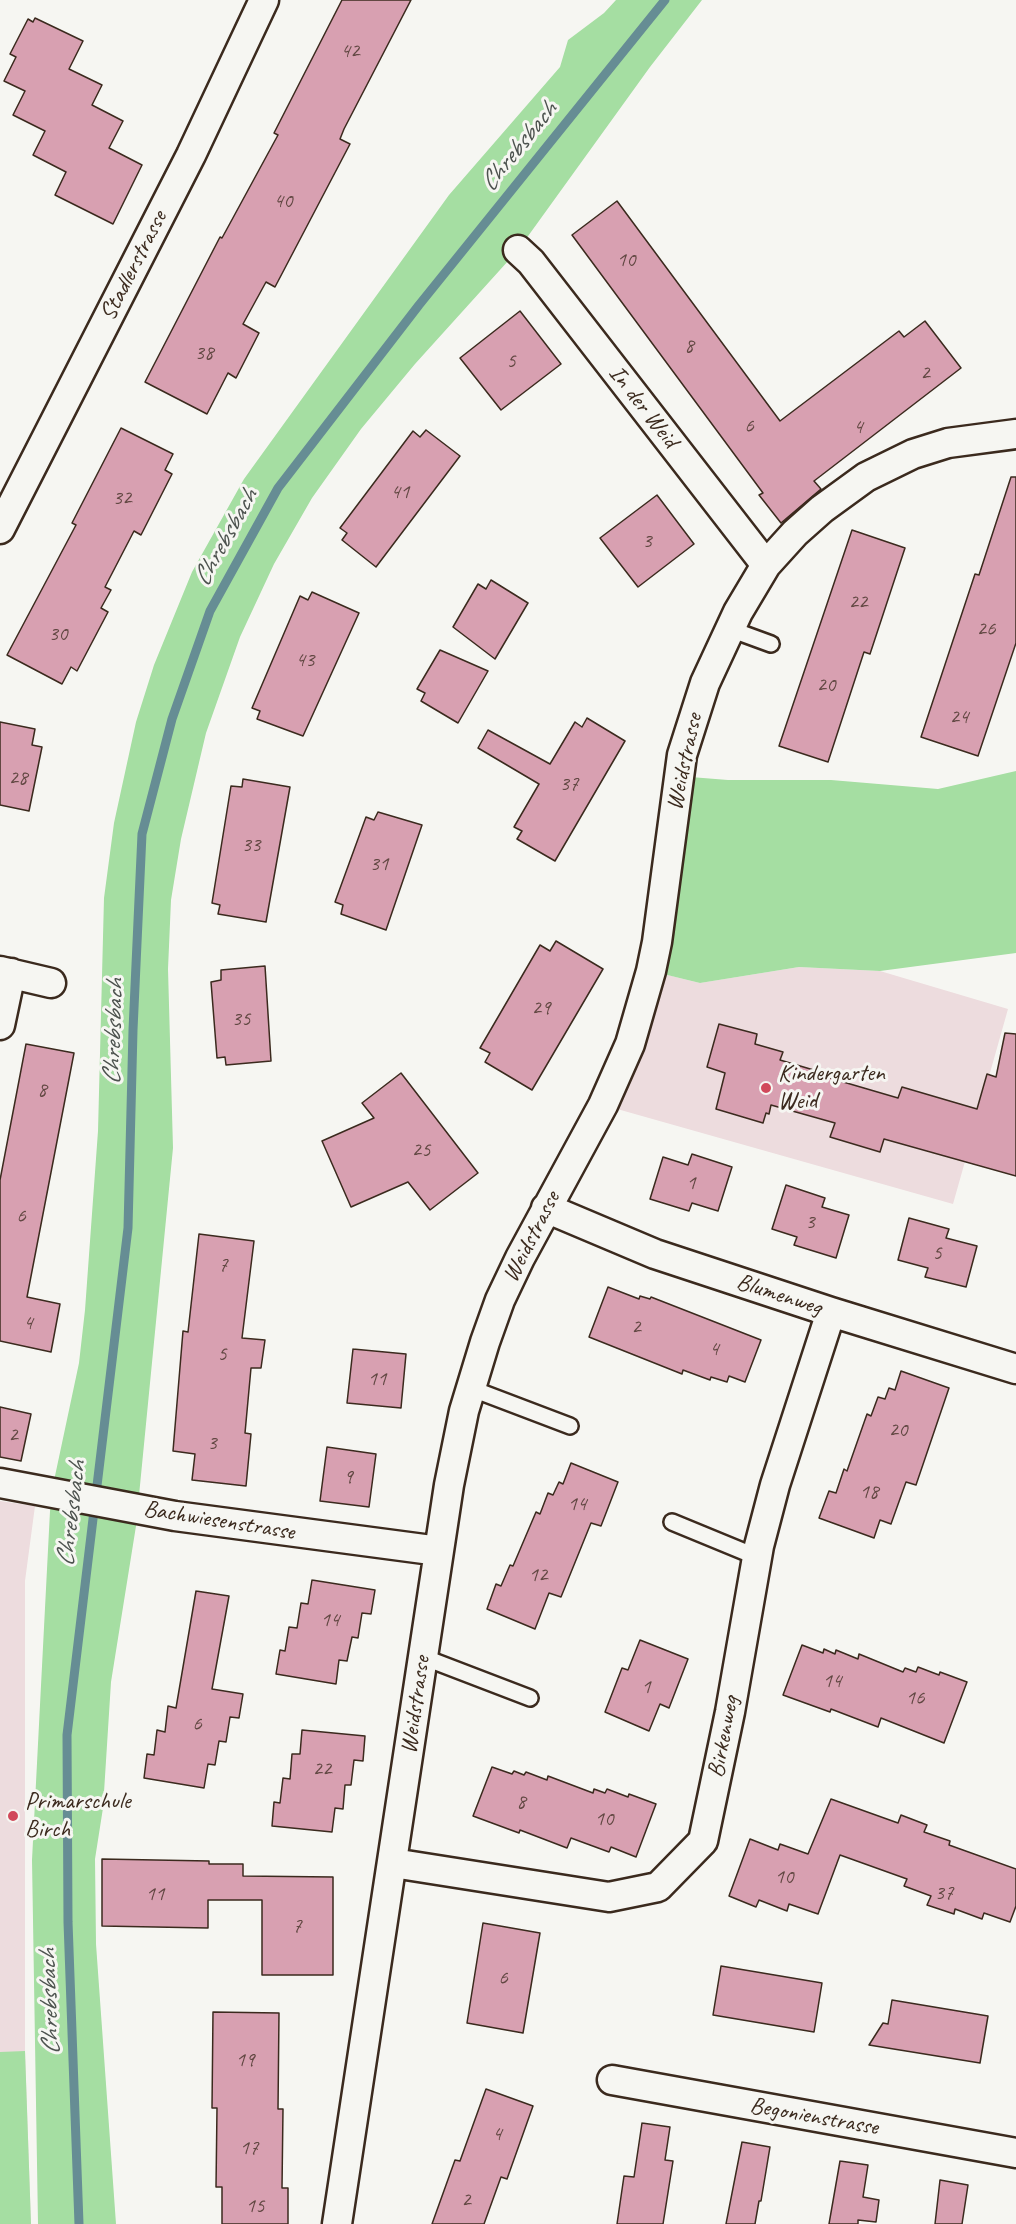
<!DOCTYPE html>
<html>
<head>
<meta charset="utf-8">
<style>
	body { margin:0 }
	canvas { display:block; background:#f6f6f2 }
</style>
</head>
<body>
<canvas width="1016" height="2224"></canvas>
<script>
const context = document.querySelector('canvas').getContext('2d');
context.lineJoin = 'round';
function fill(path, color) { context.fillStyle = color; context.fill(path, 'evenodd'); }
const shape = rows => new Path2D(rows.map(r => 'M' + r).join(''));
function trace(path, color, width, dash) { context.strokeStyle = color; context.lineWidth = width; context.lineCap = dash ? 'butt' : 'round'; context.setLineDash(dash || []); context.stroke(path); }
function drawText(font, color, halo, rows, align = 'center') {
  context.font = font + ' Caveat,sans-serif'; context.lineWidth = 6; context.setLineDash([]); context.textBaseline = 'middle'; context.strokeStyle = halo; context.fillStyle = color; for (const [text, x, y, turn = 0] of rows) {
    context.save(); context.translate(x, y); context.rotate((+turn || 0) * Math.PI / 180); context.textAlign = isNaN(turn) ? turn : align; if (halo) context.strokeText(text, 0, 0); context.fillText(text, 0, 0); context.restore();
  }
}
fill(shape([
	[799,967,880,971,1008,1009,953,1204,603,1105,651,971,700,983],
	[0,1501,35,1506,25,1581,25,2051,31,2224,0,2224]
]), '#eddcde');
fill(shape([
	[616,0,702,0,650,67,518,250,415,364,361,429,312,498,274,564,240,637,206,733,181,839,171,900,168,969,173,1148,136,1526,111,1682,103,1808,95,1859,96,1944,116,2224,38,2224,32,1860,50,1511,55,1476,79,1363,85,1310,98,1131,104,898,114,823,136,722,154,665,192,572,244,479,449,195,560,67,568,40,604,13],
	[1016,771,1016,953,880,971,799,967,700,983,651,971,678,776,728,780,831,780,938,789],
	[25,2051,31,2224,0,2224,0,2052]
]), '#a5dea2');
trace(shape([
	[79,2224,68,1922,67,1735,128,1228,133,1030,142,834,172,719,210,611,278,488,419,305,665,0]
]), '#668d94', 9);
const building = shape([
	[342,0,411,0,344,129,340,139,350,144,275,287,266,282,243,324,259,333,236,378,228,373,207,414,145,382,220,237,222,238,278,135,274,133,342,0],
	[35,18,83,41,69,69,102,85,92,105,123,121,109,148,142,165,113,224,55,195,66,172,33,155,45,131,13,115,25,91,4,81,16,57,10,54,28,19,33,22,35,18],
	[617,201,780,421,899,331,904,337,925,321,961,368,814,481,821,489,781,523,759,495,763,493,572,235,617,201],
	[520,311,561,364,501,410,460,358,520,311],
	[121,428,173,454,165,470,172,474,141,535,134,531,105,587,111,590,101,608,108,612,77,671,71,667,62,684,7,655,76,525,72,523,121,428],
	[426,430,460,456,376,567,342,540,347,533,340,528,413,431,420,437,426,430],
	[1011,477,1016,477,1016,643,978,756,921,737,975,574,979,575,1011,477],
	[657,495,694,544,638,587,600,538,657,495],
	[852,530,905,548,870,654,864,652,828,762,779,746,852,530],
	[491,580,528,603,495,659,453,627,478,584,486,589,491,580],
	[312,592,359,613,303,736,257,719,260,711,252,708,300,596,308,600,312,592],
	[440,650,488,671,458,723,421,701,425,693,417,689,440,650],
	[587,718,625,741,555,861,517,839,522,831,514,827,539,784,478,748,488,730,550,764,575,722,582,727,587,718],
	[0,722,35,729,32,745,42,747,29,811,0,805,0,722],
	[243,779,290,787,266,922,218,914,220,905,212,903,231,786,242,787,243,779],
	[378,812,422,825,386,930,341,914,343,905,335,902,366,817,374,820,378,812],
	[556,941,603,969,532,1090,485,1062,490,1053,480,1048,540,945,550,951,556,941],
	[265,966,271,1061,226,1065,225,1057,217,1058,211,982,221,980,221,970,265,966],
	[719,1024,757,1034,755,1044,783,1052,780,1060,817,1071,816,1074,898,1098,902,1087,977,1109,987,1074,996,1077,1005,1033,1016,1034,1016,1176,884,1139,880,1152,830,1137,835,1123,771,1105,769,1114,766,1113,763,1123,716,1109,725,1073,707,1067,719,1024],
	[26,1044,74,1053,27,1297,60,1304,51,1352,0,1341,0,1180,26,1044],
	[401,1073,478,1173,430,1210,408,1182,351,1207,322,1141,374,1118,362,1103,401,1073],
	[692,1154,732,1167,718,1211,692,1203,689,1211,650,1199,663,1157,688,1165,692,1154],
	[786,1185,825,1198,822,1207,849,1215,836,1258,794,1245,797,1237,772,1229,786,1185],
	[909,1218,949,1229,946,1238,977,1246,966,1287,925,1277,928,1268,898,1260,909,1218],
	[199,1234,254,1241,242,1338,265,1340,261,1368,251,1368,245,1433,251,1434,246,1486,192,1480,195,1454,173,1451,183,1331,188,1332,199,1234],
	[608,1287,639,1299,640,1296,650,1299,651,1297,761,1340,745,1382,729,1376,727,1382,711,1377,710,1380,683,1370,682,1374,589,1337,608,1287],
	[353,1349,406,1354,401,1408,347,1403,353,1349],
	[901,1371,949,1388,916,1485,906,1482,891,1524,880,1520,874,1538,819,1518,829,1491,836,1493,844,1469,847,1471,867,1414,871,1416,878,1397,885,1399,889,1388,895,1390,901,1371],
	[0,1407,31,1414,21,1461,0,1457,0,1407],
	[327,1447,376,1454,369,1507,320,1501,327,1447],
	[571,1463,618,1482,601,1526,591,1523,561,1597,549,1593,535,1629,487,1609,496,1584,501,1586,510,1565,513,1566,536,1512,540,1514,548,1493,553,1495,559,1482,563,1484,571,1463],
	[312,1580,375,1590,371,1614,362,1613,358,1638,352,1637,347,1661,339,1660,336,1684,276,1674,280,1650,285,1651,289,1627,297,1628,301,1603,308,1604,312,1580],
	[196,1591,229,1596,212,1689,243,1694,239,1718,230,1717,226,1742,219,1741,215,1765,208,1764,204,1788,144,1778,147,1754,154,1755,157,1730,165,1732,168,1706,176,1708,196,1591],
	[640,1640,688,1659,669,1708,660,1704,649,1731,605,1712,622,1668,628,1670,640,1640],
	[802,1645,823,1653,824,1649,835,1654,836,1650,858,1659,859,1654,903,1672,905,1668,916,1672,918,1667,939,1675,940,1672,967,1682,944,1743,881,1718,878,1727,831,1709,830,1712,783,1695,802,1645],
	[302,1730,365,1736,363,1761,354,1760,351,1785,345,1785,343,1809,335,1808,332,1832,272,1826,274,1802,280,1803,283,1778,290,1779,292,1754,300,1754,302,1730],
	[492,1767,512,1774,514,1771,524,1775,526,1772,547,1780,548,1776,593,1793,594,1789,605,1793,607,1789,628,1797,629,1794,656,1804,636,1857,611,1847,609,1852,571,1838,567,1848,520,1830,519,1833,473,1816,492,1767],
	[831,1799,898,1823,901,1815,927,1825,924,1832,950,1841,949,1845,1016,1869,1016,1906,1010,1922,984,1913,982,1919,955,1909,954,1914,927,1905,931,1896,904,1886,907,1879,840,1855,818,1914,789,1904,787,1911,759,1900,756,1907,729,1896,750,1839,778,1850,780,1844,808,1854,831,1799],
	[102,1859,209,1861,209,1864,243,1864,243,1876,333,1877,333,1975,262,1975,262,1900,208,1900,208,1928,102,1926,102,1859],
	[483,1923,540,1933,523,2033,467,2023,483,1923],
	[721,1966,822,1983,814,2032,713,2015,721,1966],
	[892,2000,988,2016,980,2063,869,2045,883,2023,888,2024,892,2000],
	[213,2012,279,2013,278,2109,283,2109,282,2188,288,2188,288,2224,222,2224,222,2187,216,2187,217,2108,212,2108,213,2012],
	[486,2089,533,2106,507,2179,501,2177,484,2224,432,2224,455,2160,460,2161,486,2089],
	[642,2123,670,2127,665,2160,673,2161,663,2224,617,2224,624,2176,634,2177,642,2123],
	[742,2142,770,2147,761,2201,759,2201,755,2224,726,2224,742,2142],
	[840,2161,868,2165,863,2197,879,2200,876,2222,858,2220,858,2224,829,2224,840,2161],
	[940,2180,968,2185,962,2224,935,2224,940,2180]
]);
fill(building, '#d8a0b1');
trace(building, '#3b2a1e', 1.5);
const service = shape([
	[730,629,771,644],
	[470,1388,570,1426],
	[672,1522,757,1557],
	[423,1657,530,1698]
]);
const minor = shape([
	[518,250,531,262,766,565],
	[0,529,191,155,264,0],
	[0,971,51,983],
	[0,1025,11,973],
	[546,1208,655,1254,831,1312,1016,1369],
	[0,1483,175,1516,439,1551],
	[393,1863,609,1897,658,1887,703,1841,730,1712,759,1546,775,1485,831,1312],
	[612,2080,1016,2153],
	[337,2224,449,1485,464,1411,485,1342,500,1300,520,1258,603,1105,630,1044,651,971,657,942,682,755,705,683,738,612,766,565,795,533,822,509,866,477,913,454,948,443,1016,434]
]);
trace(service, '#3b2a1e', 20);
trace(minor, '#3b2a1e', 33);
trace(service, '#f6f6f2', 15);
trace(minor, '#f6f6f2', 28);
for (const [x, y, r, color] of [
	[766,1088,6,"#d1495b"],
	[13,1816,6,"#d1495b"]
]) { const dot = new Path2D(); dot.arc(x, y, r, 0, 2 * Math.PI); context.fillStyle = color; context.fill(dot); trace(dot, '#f6f6f2', 2); }
drawText('21px', '#624843', null, [
	["42",350,51],
	["40",283,201],
	["10",626,260],
	["8",689,346],
	["38",204,353],
	["5",511,361],
	["2",925,373],
	["6",749,426],
	["4",858,427],
	["41",400,492],
	["32",122,498],
	["3",647,541],
	["22",858,602],
	["26",986,629],
	["30",58,634],
	["43",305,660],
	["20",826,685],
	["24",959,717],
	["28",18,778],
	["37",569,784],
	["33",251,845],
	["31",379,864],
	["29",541,1008],
	["35",241,1019],
	["8",42,1090],
	["25",421,1150],
	["1",691,1183],
	["6",21,1216],
	["3",810,1222],
	["5",937,1253],
	["7",223,1265],
	["4",28,1323],
	["2",636,1327],
	["4",714,1349],
	["5",222,1354],
	["11",377,1379],
	["20",898,1430],
	["2",13,1435],
	["3",212,1443],
	["9",348,1477],
	["18",869,1492],
	["14",577,1504],
	["12",538,1575],
	["14",330,1620],
	["14",832,1681],
	["1",646,1687],
	["16",915,1698],
	["6",197,1724],
	["22",322,1769],
	["8",521,1802],
	["10",604,1819],
	["10",784,1877],
	["37",944,1893],
	["11",155,1894],
	["7",297,1926],
	["6",503,1978],
	["19",245,2060],
	["4",497,2134],
	["17",249,2148],
	["2",466,2200],
	["15",255,2206]
]);
drawText('24px', '#3b2a1e', '#f6f6f2', [
	["Stadlerstrasse",134,266,-63],
	["In der Weid",643,407,52],
	["Weidstrasse",685,762,-78],
	["Weidstrasse",532,1237,-63],
	["Blumenweg",779,1295,18],
	["Bachwiesenstrasse",219,1521,9],
	["Weidstrasse",416,1705,-82],
	["Birkenweg",724,1737,-79],
	["Begonienstrasse",814,2117,10]
]);
drawText('24px', '#3b2a1e', '#f6f6f2', [
	["Kindergarten",778,1074],
	["Weid",778,1102],
	["Primarschule",25,1802],
	["Birch",25,1830]
], 'left');
drawText('italic 26px', '#4d534f', '#f6f6f2', [
	["Chrebsbach",519,147,-51],
	["Chrebsbach",226,538,-61],
	["Chrebsbach",114,1032,-88],
	["Chrebsbach",72,1514,-83],
	["Chrebsbach",50,2002,-92]
]);
</script>
</body>
</html>
